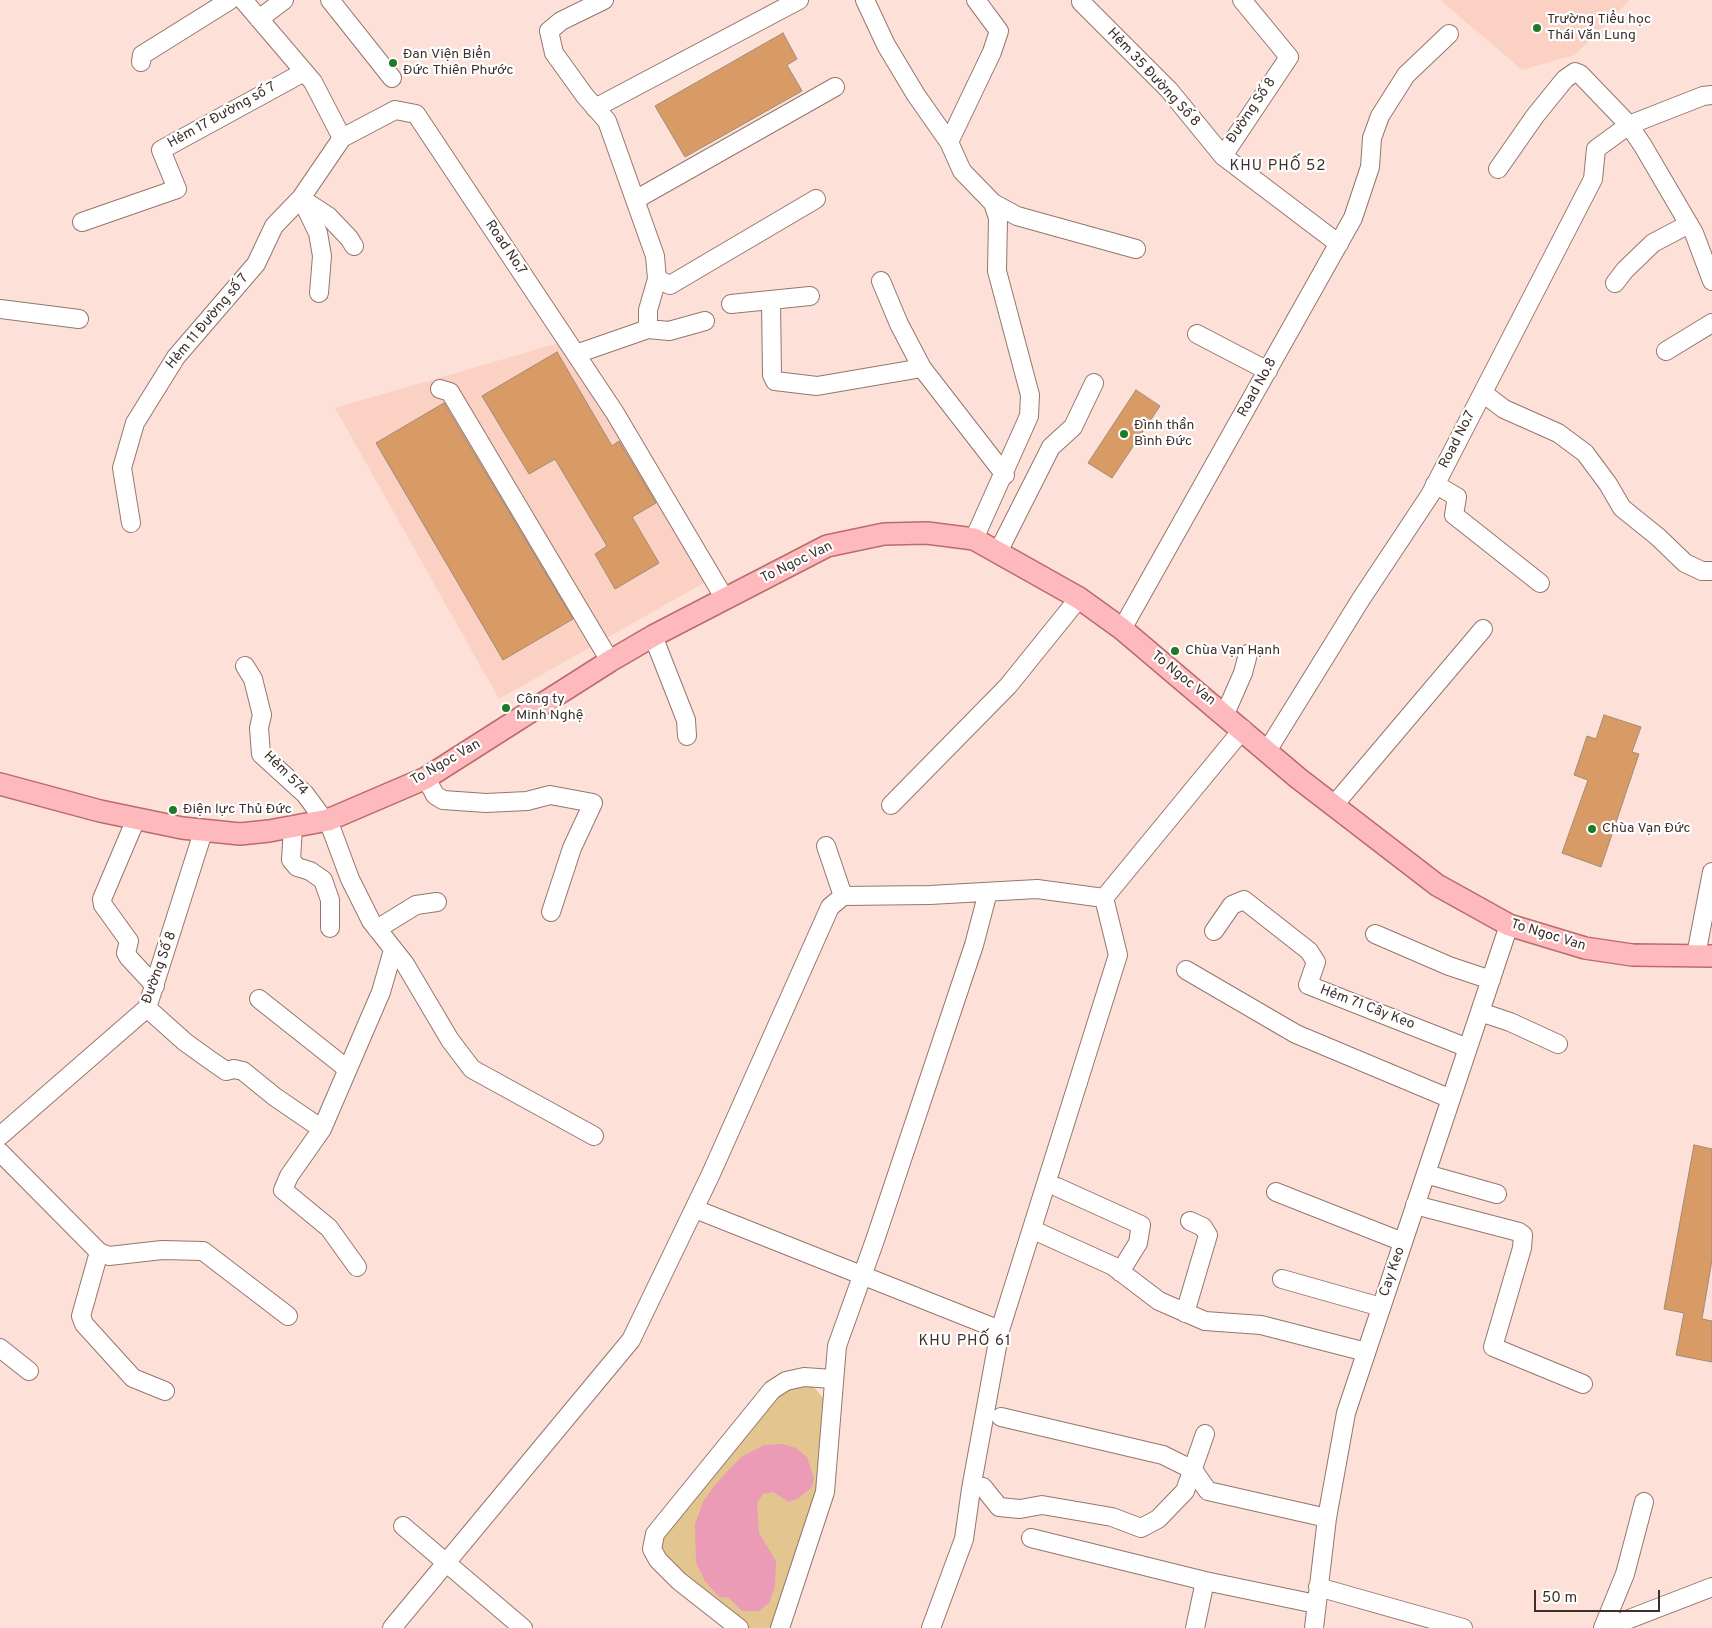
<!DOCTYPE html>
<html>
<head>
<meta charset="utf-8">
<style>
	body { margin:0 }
	#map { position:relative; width:1712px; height:1628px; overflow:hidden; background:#fde1d8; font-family:Overpass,sans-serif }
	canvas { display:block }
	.scale { position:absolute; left:1534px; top:1590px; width:126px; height:22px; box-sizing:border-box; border:2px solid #3d302c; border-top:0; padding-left:6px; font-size:15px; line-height:18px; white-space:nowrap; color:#3d302c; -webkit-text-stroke:4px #fff; paint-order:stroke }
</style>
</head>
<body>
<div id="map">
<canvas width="1712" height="1628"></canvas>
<div class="scale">50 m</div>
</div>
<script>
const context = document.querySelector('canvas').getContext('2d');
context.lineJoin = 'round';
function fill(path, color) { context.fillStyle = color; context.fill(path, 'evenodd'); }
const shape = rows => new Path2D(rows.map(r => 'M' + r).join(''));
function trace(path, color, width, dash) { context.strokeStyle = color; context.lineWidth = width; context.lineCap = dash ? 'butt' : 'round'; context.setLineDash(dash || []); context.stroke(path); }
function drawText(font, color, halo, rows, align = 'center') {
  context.font = font + ' Overpass,sans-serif'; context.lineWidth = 4.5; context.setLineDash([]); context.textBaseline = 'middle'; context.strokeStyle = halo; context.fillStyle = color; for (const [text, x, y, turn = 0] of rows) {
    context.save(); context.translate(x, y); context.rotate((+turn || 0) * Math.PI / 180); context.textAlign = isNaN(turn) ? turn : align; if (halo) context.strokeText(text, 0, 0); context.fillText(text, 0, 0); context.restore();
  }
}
fill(shape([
	[1440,0,1630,0,1575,55,1522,70],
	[562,342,709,580,499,699,335,408]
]), '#fbd1c3');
fill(shape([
	[794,1385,812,1385,825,1400,818,1495,775,1624,769,1628,749,1628,739,1624,675,1569,664,1555,660,1544,673,1520,776,1397]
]), '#e3c590');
fill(shape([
	[782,1444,796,1448,807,1457,814,1478,812,1487,799,1498,789,1502,773,1492,763,1494,757,1503,759,1533,776,1561,775,1587,769,1603,759,1611,742,1611,729,1598,719,1597,705,1581,696,1563,695,1524,703,1502,714,1486,741,1457,764,1445]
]), '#eb9bb6');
const building = shape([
	[783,33,797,59,787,65,802,91,685,157,655,106,783,33],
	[557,352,612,446,619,441,656,503,632,517,659,563,615,589,595,554,607,546,555,459,529,474,482,396,557,352],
	[1136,390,1160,406,1112,478,1088,463,1136,390],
	[444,403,573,619,503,660,376,443,444,403],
	[1604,715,1641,727,1632,752,1639,754,1601,867,1562,853,1588,780,1574,775,1587,736,1596,739,1604,715],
	[1694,1145,1712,1149,1712,1260,1702,1319,1712,1321,1712,1362,1676,1355,1684,1313,1664,1309,1694,1145]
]);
fill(building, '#d99b66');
trace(building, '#a28a76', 1);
const minor = shape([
	[243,0,313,82,342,138],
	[330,0,392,78],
	[604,0,561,21,549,31,554,53,585,96,607,121,655,256,657,279,648,310,648,329],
	[865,0,886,45,916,95,949,142],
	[1242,0,1289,57,1223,156,1339,244],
	[1081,2,1169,90,1223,156],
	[259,19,284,0],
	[141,62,142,55,230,0],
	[595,108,799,0],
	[1498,169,1535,116,1565,79,1575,72,1580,74,1629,125,1643,146,1694,233,1712,281],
	[301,198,318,233,322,256,319,293],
	[302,199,328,216,349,238,354,246],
	[635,200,835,87],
	[993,203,1017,216,1136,249],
	[82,222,177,189,161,150,304,72],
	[657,279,670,285,816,199],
	[881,281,899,324,922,368],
	[1615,283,1625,270,1653,243,1689,224],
	[771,301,772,375,775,381,817,386,922,368,1005,475],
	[731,304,810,296],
	[0,309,79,319],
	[1197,334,1268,371],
	[1666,351,1712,323],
	[576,354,648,329,669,331,705,321],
	[440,389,450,392,610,661],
	[1483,393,1504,409,1558,433,1585,453,1608,484,1622,508,1658,537,1685,563,1702,571,1712,571],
	[1435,484,1457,497,1454,515,1540,583],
	[131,523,122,468,135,423,176,357,256,264,274,226,301,198,342,138,395,110,416,114,615,413,725,599],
	[974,539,1029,416,1030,395,997,271,998,218,993,203,962,171,949,142,992,52,999,31,976,0],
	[998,552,1051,447,1073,427,1094,383],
	[1122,629,1353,218,1370,167,1372,138,1380,116,1406,75,1449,34],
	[653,636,686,720,687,736],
	[245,666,253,679,262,715,259,728,261,754,305,794,325,821],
	[1225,714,1243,673,1248,654],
	[1267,751,1361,599,1430,495,1593,179,1596,149,1629,125,1703,96,1712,95],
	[426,778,435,795,443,800,486,803,527,801,550,795,593,803,572,848,551,912],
	[891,805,1008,686,1079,598],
	[1334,805,1483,629],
	[136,819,102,899,103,905,129,941,126,953,129,958,155,986],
	[328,820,350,879,371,921,405,964,450,1040,472,1069,594,1136],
	[293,827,291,860,297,867,310,871,323,880,330,900,330,928],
	[826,846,843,896],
	[377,929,416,905,437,902],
	[1214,931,1232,905,1244,900,1309,951,1316,962,1308,985,1468,1048],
	[1375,934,1449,966,1491,980],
	[1696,955,1712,872],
	[1186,970,1296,1034,1451,1099],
	[259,999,346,1068],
	[147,1008,185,1042,210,1060,226,1071,234,1069,243,1071,275,1097,322,1129],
	[1480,1012,1510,1022,1558,1044],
	[0,1136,147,1008,204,829],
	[0,1152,99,1252,109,1256,162,1250,203,1251,288,1316],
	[1426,1174,1497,1194],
	[1057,1187,1141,1225,1138,1243,1120,1272],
	[1276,1192,1403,1242],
	[1415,1205,1519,1232,1523,1235,1522,1248,1493,1347,1583,1384],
	[695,1209,1000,1330,971,1489,964,1539,931,1628],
	[1040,1233,1113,1266,1159,1301,1205,1321,1261,1325,1366,1352],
	[99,1252,81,1316,84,1324,133,1378,165,1391],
	[357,1267,329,1228,283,1190,289,1176,322,1129,381,992,393,950],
	[1282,1279,1381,1307],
	[1185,1313,1208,1235,1203,1227,1190,1221],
	[1000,1330,1118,955,1104,898],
	[0,1348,29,1371],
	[1001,1417,1163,1455,1193,1470,1208,1491,1327,1518],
	[983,1487,999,1507,1020,1509,1042,1505,1112,1517,1141,1528,1158,1519,1185,1491,1205,1434],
	[403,1526,523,1628],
	[1031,1538,1205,1581,1316,1604],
	[1318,1587,1463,1628],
	[392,1628,631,1340,710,1176,830,907,843,896,930,895,1037,889,1104,898,1243,729],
	[739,1628,679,1581,658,1560,652,1549,655,1534,772,1390,786,1381,804,1377,833,1379],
	[780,1628,825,1492,837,1346,875,1240,974,945,988,892],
	[1195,1628,1205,1581],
	[1314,1628,1327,1518,1346,1413,1509,925],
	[1603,1628,1625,1574,1644,1502],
	[1606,1628,1712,1587]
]);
const major = shape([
	[0,784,100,811,182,828,240,834,269,831,328,820,426,778,610,661,653,636,827,546,884,534,927,533,974,539,1079,598,1122,629,1298,778,1437,885,1509,925,1585,948,1632,955,1712,956]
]);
trace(minor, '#94766c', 20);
trace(major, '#ba6b6c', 24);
trace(minor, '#fff', 18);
trace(major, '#feb9bc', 21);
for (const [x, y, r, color] of [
	[1537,28,5,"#1f7a29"],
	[393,63,5,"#1f7a29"],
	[1124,434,5,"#1f7a29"],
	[1175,651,5,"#1f7a29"],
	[506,708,5,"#1f7a29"],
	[173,810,5,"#1f7a29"],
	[1592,829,5,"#1f7a29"]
]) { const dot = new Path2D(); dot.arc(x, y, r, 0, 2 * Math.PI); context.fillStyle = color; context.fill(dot); trace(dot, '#fff', 2); }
drawText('14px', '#3d302c', '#fff', [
	["Trường Tiểu học",1547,20],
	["Thái Văn Lung",1547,36],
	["Đan Viện Biển",403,55],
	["Đức Thiên Phước",403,71],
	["Đình thần",1134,426],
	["Bình Đức",1134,442],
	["Chùa Vạn Hạnh",1185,651],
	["Công ty",516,700],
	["Minh Nghệ",516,716],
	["Điện lực Thủ Đức",183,810],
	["Chùa Vạn Đức",1602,829]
], 'left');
drawText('14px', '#3d302c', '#fff', [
	["Hẻm 35 Đường Số 8",1153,78,47],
	["Đường Số 8",1252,111,-56],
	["Hẻm 17 Đường số 7",222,116,-29],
	["Road No.7",505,248,56],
	["Hẻm 11 Đường số 7",208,322,-50],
	["Road No.8",1258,388,-61],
	["Road No.7",1458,440,-63],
	["To Ngoc Van",797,563,-26],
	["To Ngoc Van",1183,679,39],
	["To Ngoc Van",446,763,-30],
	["Hẻm 574",285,774,45],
	["To Ngoc Van",1548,936,17],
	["Đường Số 8",160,968,-70],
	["Hẻm 71 Cây Keo",1367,1008,21],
	["Cay Keo",1393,1272,-71]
]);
context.letterSpacing = '1px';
drawText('15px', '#3d302c', '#fff', [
	["KHU PHỐ 52",1278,167],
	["KHU PHỐ 61",965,1342]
]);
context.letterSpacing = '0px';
</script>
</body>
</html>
